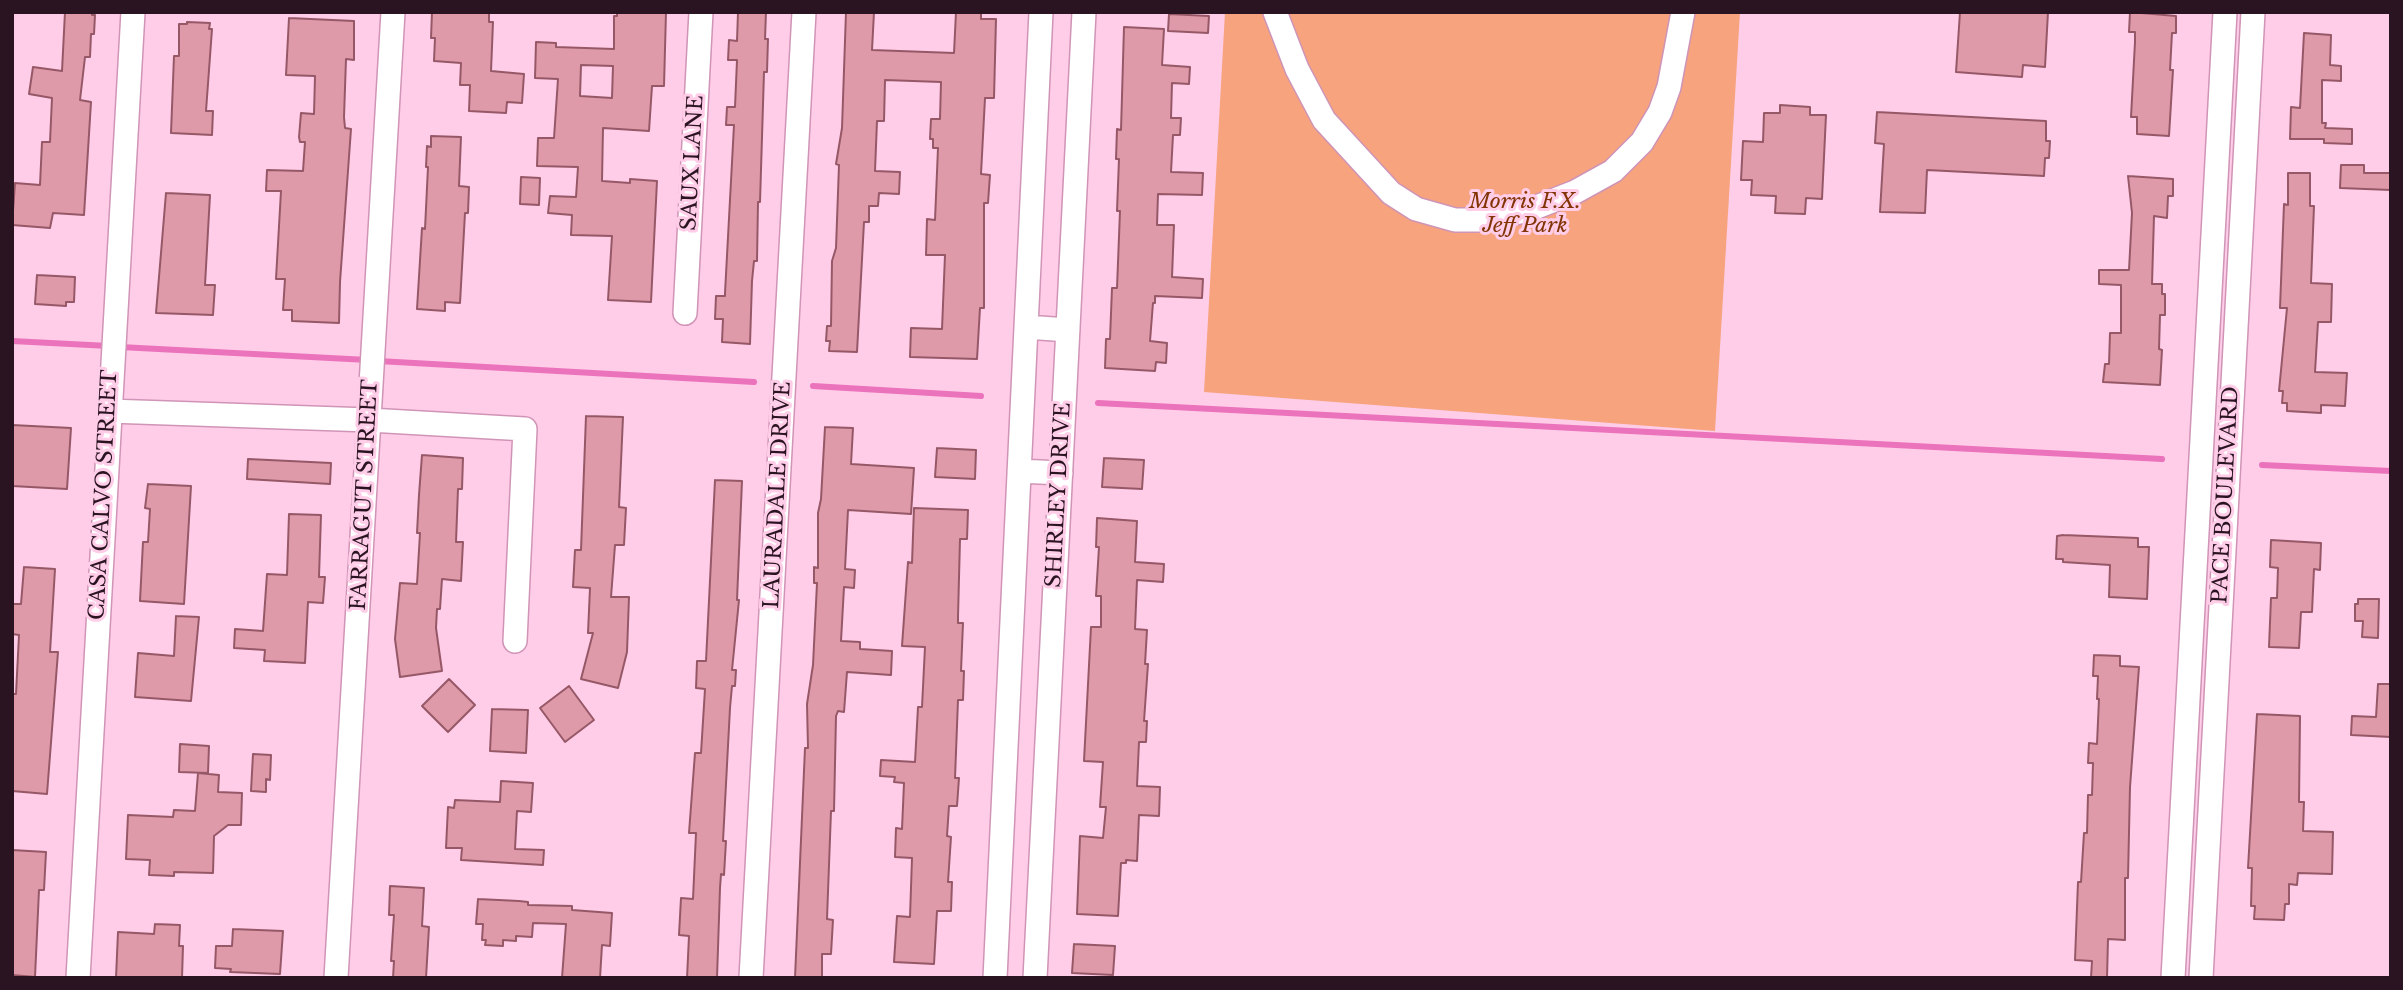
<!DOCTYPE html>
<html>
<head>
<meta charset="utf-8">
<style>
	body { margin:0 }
	#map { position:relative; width:2403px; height:990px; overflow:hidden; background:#ffcde8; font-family:"Libre Baskerville",serif }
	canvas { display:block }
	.frame { position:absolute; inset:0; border:14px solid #2a1421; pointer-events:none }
</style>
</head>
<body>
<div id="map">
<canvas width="2403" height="990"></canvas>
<div class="frame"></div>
</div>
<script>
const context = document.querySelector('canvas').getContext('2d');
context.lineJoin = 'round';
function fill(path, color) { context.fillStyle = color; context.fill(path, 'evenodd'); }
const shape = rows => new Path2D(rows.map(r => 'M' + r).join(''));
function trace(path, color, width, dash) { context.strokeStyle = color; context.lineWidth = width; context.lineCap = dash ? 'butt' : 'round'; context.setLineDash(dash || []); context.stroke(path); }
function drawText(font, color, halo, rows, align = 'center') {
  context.font = font + ' "Libre Baskerville",serif'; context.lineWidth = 6; context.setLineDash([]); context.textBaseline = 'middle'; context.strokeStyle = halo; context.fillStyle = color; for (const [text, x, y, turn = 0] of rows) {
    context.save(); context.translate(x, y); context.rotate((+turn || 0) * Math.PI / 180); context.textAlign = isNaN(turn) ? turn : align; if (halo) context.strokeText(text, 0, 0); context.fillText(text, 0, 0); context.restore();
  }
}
fill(shape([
	[1225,12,1740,12,1715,431,1204,392]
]), '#f6a37e');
trace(shape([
	[12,341,109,346],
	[120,347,368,360],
	[378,361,754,382],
	[813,386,981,396],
	[1098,403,2162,459],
	[2262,465,2391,471]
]), '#eb73bc', 6);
const building = shape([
	[65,12,92,12,92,15,95,15,94,34,91,34,90,57,85,57,80,100,91,102,84,215,53,213,50,228,12,225,15,183,40,185,42,142,50,142,52,98,29,94,33,67,62,71,65,12],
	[432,12,489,13,489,22,493,22,491,71,524,74,522,103,507,102,506,113,469,111,470,85,460,85,461,63,434,61,435,38,431,38,432,12],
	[617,12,666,12,664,86,652,86,649,131,603,128,602,181,630,183,630,179,657,181,651,302,608,300,612,236,571,235,572,215,548,213,550,196,576,197,578,167,537,166,538,138,554,138,558,79,535,78,536,42,556,43,556,47,614,49,614,16,617,16,617,12],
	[581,65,613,66,612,98,580,96,581,65],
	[738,12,766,12,765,39,768,39,767,72,764,72,760,202,758,202,757,261,754,261,752,281,750,344,722,342,723,319,715,319,716,296,725,296,725,293,734,125,726,125,727,107,735,107,737,60,728,60,729,40,737,41,738,12],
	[846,12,874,12,872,50,954,53,956,12,981,12,981,19,996,19,994,98,985,98,981,174,990,175,988,203,984,203,984,308,980,308,977,359,910,357,911,328,942,329,945,255,926,255,927,219,935,220,938,148,933,148,933,139,930,139,931,119,940,119,941,82,885,80,884,121,877,121,875,171,900,172,899,194,879,193,878,206,869,206,869,222,864,222,857,352,829,351,830,341,826,341,827,326,831,326,832,261,836,248,839,165,836,164,842,128,846,12],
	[1960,12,2048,12,2045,67,2023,65,2022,77,1956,72,1960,12],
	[2130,12,2176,16,2176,33,2172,33,2170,70,2173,70,2169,136,2137,134,2137,117,2131,117,2135,42,2135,32,2129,32,2130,12],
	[1169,14,1209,16,1208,33,1168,31,1169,14],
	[289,18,354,21,354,60,346,59,344,117,345,128,351,129,340,282,339,323,292,321,292,310,283,310,285,279,276,279,281,191,266,191,267,170,303,171,305,142,300,142,299,137,301,113,314,114,315,76,286,75,289,18],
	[187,22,210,23,209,29,212,29,206,111,213,111,212,135,171,133,174,56,179,56,179,24,187,24,187,22],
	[1124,27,1164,29,1162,65,1190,67,1189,84,1172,83,1171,118,1181,118,1180,135,1173,135,1171,172,1203,173,1202,195,1158,194,1157,225,1174,225,1172,277,1203,279,1202,298,1155,296,1155,303,1153,303,1150,341,1167,343,1166,363,1156,362,1155,371,1105,368,1106,339,1110,339,1112,288,1117,288,1120,211,1117,211,1119,159,1116,159,1117,129,1121,130,1124,27],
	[2304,33,2331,35,2330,65,2341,66,2341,81,2322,80,2322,123,2326,123,2325,128,2352,129,2352,144,2324,143,2324,139,2290,139,2291,107,2300,108,2304,33],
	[1780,105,1810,107,1810,115,1826,115,1822,199,1806,198,1805,214,1775,213,1776,196,1751,195,1752,180,1741,180,1743,141,1763,142,1764,113,1780,113,1780,105],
	[1877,112,2046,121,2046,141,2050,141,2049,158,2045,158,2044,176,1927,170,1925,213,1880,212,1884,144,1875,143,1877,112],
	[431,136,461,137,459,186,469,187,468,213,465,213,460,303,445,302,445,311,417,309,422,228,425,229,428,167,426,167,427,146,431,147,431,136],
	[2341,165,2364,165,2364,173,2391,173,2391,190,2340,188,2341,165],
	[2288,173,2310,173,2310,206,2314,206,2311,283,2332,284,2331,322,2318,322,2315,372,2347,373,2345,406,2321,405,2321,413,2287,411,2287,403,2282,403,2283,391,2279,391,2287,308,2280,308,2284,204,2288,205,2288,173],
	[2128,176,2173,179,2173,196,2168,196,2167,218,2154,216,2152,284,2162,284,2162,294,2165,294,2165,315,2160,315,2159,349,2162,350,2160,385,2103,382,2105,364,2109,364,2110,333,2121,333,2121,285,2099,284,2099,270,2129,270,2132,213,2128,176],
	[521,177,540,178,539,205,520,204,521,177],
	[166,193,210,195,205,285,215,285,213,315,156,313,166,193],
	[37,275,75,277,74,302,66,302,66,306,35,304,37,275],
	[586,416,623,417,619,507,626,508,624,545,615,545,611,597,629,597,627,652,618,688,581,679,593,633,588,633,590,588,573,587,575,550,581,550,586,416],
	[12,425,71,428,67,489,12,486,12,425],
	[825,427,853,428,851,464,914,468,911,514,848,510,845,569,855,570,854,588,844,587,841,641,860,642,860,649,892,651,891,675,847,672,844,712,838,711,836,716,834,811,831,811,827,919,833,920,831,954,822,954,822,978,795,978,805,748,808,748,807,704,813,665,817,583,814,583,814,567,818,568,818,513,821,499,825,427],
	[937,448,976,450,975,479,935,477,937,448],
	[422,455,463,458,462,489,458,489,456,542,463,542,461,581,442,579,440,609,437,609,436,628,442,671,400,677,395,639,400,583,417,584,420,533,417,533,419,495,422,455],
	[1104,458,1144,460,1142,489,1102,487,1104,458],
	[248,459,331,463,330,484,247,479,248,459],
	[715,480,742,481,737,600,739,600,732,670,736,670,735,686,732,686,730,708,723,841,726,841,724,875,721,874,720,888,717,978,687,978,689,936,679,935,681,898,693,899,696,833,689,833,695,753,701,753,705,689,696,688,697,661,706,661,715,480],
	[148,484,191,486,184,604,140,601,143,542,148,542,150,509,145,508,148,484],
	[914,508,968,510,967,539,960,539,958,617,958,623,963,623,961,671,964,671,963,700,958,700,955,778,959,778,957,806,949,806,947,836,951,837,948,882,952,882,951,911,937,911,934,964,894,962,897,916,910,917,912,858,895,857,896,828,902,829,904,783,894,782,895,777,880,776,881,760,915,762,918,707,922,707,925,647,902,646,908,562,912,563,914,508],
	[289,514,321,515,319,577,325,577,323,603,308,602,305,663,264,661,265,650,234,648,235,629,263,631,267,574,287,575,289,514],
	[1097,518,1137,521,1135,562,1164,564,1163,582,1137,580,1135,629,1147,630,1145,664,1148,664,1144,721,1147,721,1146,742,1139,742,1137,786,1160,787,1159,816,1139,815,1137,861,1126,860,1126,863,1121,863,1118,916,1077,914,1080,836,1103,838,1106,807,1100,807,1103,762,1084,761,1091,627,1101,627,1101,596,1096,596,1099,547,1096,547,1097,518],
	[2063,535,2138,538,2138,547,2149,547,2147,599,2109,597,2110,565,2063,562,2063,559,2056,559,2057,536,2063,535],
	[2271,540,2321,543,2320,570,2314,569,2312,612,2301,612,2299,648,2269,647,2271,598,2277,598,2278,568,2270,567,2271,540],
	[24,567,55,569,50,652,58,652,47,794,12,791,12,694,16,694,19,635,12,634,12,604,21,604,24,567],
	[2358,599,2379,599,2378,638,2362,637,2363,621,2355,621,2355,604,2358,604,2358,599],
	[176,616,199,617,191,701,135,697,138,653,174,656,176,616],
	[2094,655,2120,656,2120,666,2139,667,2130,787,2128,878,2125,878,2125,940,2108,939,2107,978,2091,978,2092,961,2075,960,2078,882,2081,882,2084,833,2087,833,2088,795,2092,795,2093,763,2088,763,2089,743,2097,744,2099,699,2097,699,2098,676,2093,676,2094,655],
	[449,679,475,705,448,732,422,706,449,679],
	[2378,684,2391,684,2391,737,2351,735,2352,716,2376,717,2378,684],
	[569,686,594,720,565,742,540,708,569,686],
	[492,709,528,710,526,753,490,751,492,709],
	[2257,714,2300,716,2299,802,2304,802,2303,831,2333,832,2332,874,2298,873,2297,885,2289,884,2289,904,2285,904,2284,920,2254,919,2255,906,2251,906,2252,868,2248,868,2257,714],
	[180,744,209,746,208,773,179,772,180,744],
	[253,754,271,755,270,780,266,779,266,792,251,791,253,754],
	[198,773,219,775,218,792,242,793,241,825,228,825,214,836,213,873,174,872,174,876,149,875,150,860,126,859,128,815,173,817,174,810,195,811,198,773],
	[501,781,533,783,531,812,517,811,515,849,544,850,543,865,461,860,462,848,446,848,448,807,454,808,455,800,500,802,501,781],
	[12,850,46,852,44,890,39,890,35,977,12,975,12,850],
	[390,886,424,888,422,926,429,927,426,978,393,978,394,961,391,961,394,915,389,915,390,886],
	[478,899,519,901,528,902,528,905,572,906,572,910,612,913,610,946,602,945,600,978,562,978,566,924,533,923,532,937,516,936,516,941,503,940,503,946,485,945,486,940,482,940,483,924,476,924,478,899],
	[155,924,180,925,179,946,183,946,182,978,116,978,118,932,154,934,155,924],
	[233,929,283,931,280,974,230,972,231,969,215,968,216,946,232,946,233,929],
	[1074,944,1115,946,1113,975,1072,973,1074,944]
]);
fill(building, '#de9aa9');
trace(building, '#965867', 2);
const minor = shape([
	[1275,12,1297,69,1324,120,1391,193,1416,209,1455,220,1483,220,1529,210,1575,192,1613,171,1642,142,1660,112,1669,87,1683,12],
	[685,313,701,12],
	[1026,327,1068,330],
	[109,411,369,420,525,429,515,641],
	[1019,471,1061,473],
	[78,978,133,12],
	[336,978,393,12],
	[751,978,804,12],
	[995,978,1041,12],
	[1035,978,1084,12],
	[2173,978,2225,12],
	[2201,978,2253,12]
]);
trace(minor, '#d094b6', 26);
trace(minor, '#fff', 23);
drawText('21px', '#2a1421', '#ffcde8', [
	["SAUX LANE",693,163,-87],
	["CASA CALVO STREET",104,495,-87],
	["FARRAGUT STREET",365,495,-87],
	["LAURADALE DRIVE",778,495,-87],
	["SHIRLEY DRIVE",1059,495,-87],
	["PACE BOULEVARD",2226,495,-87]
]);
drawText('italic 21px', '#823405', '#ffcde8', [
	["Morris F.X.",1525,202],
	["Jeff Park",1525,226]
]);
</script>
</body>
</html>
